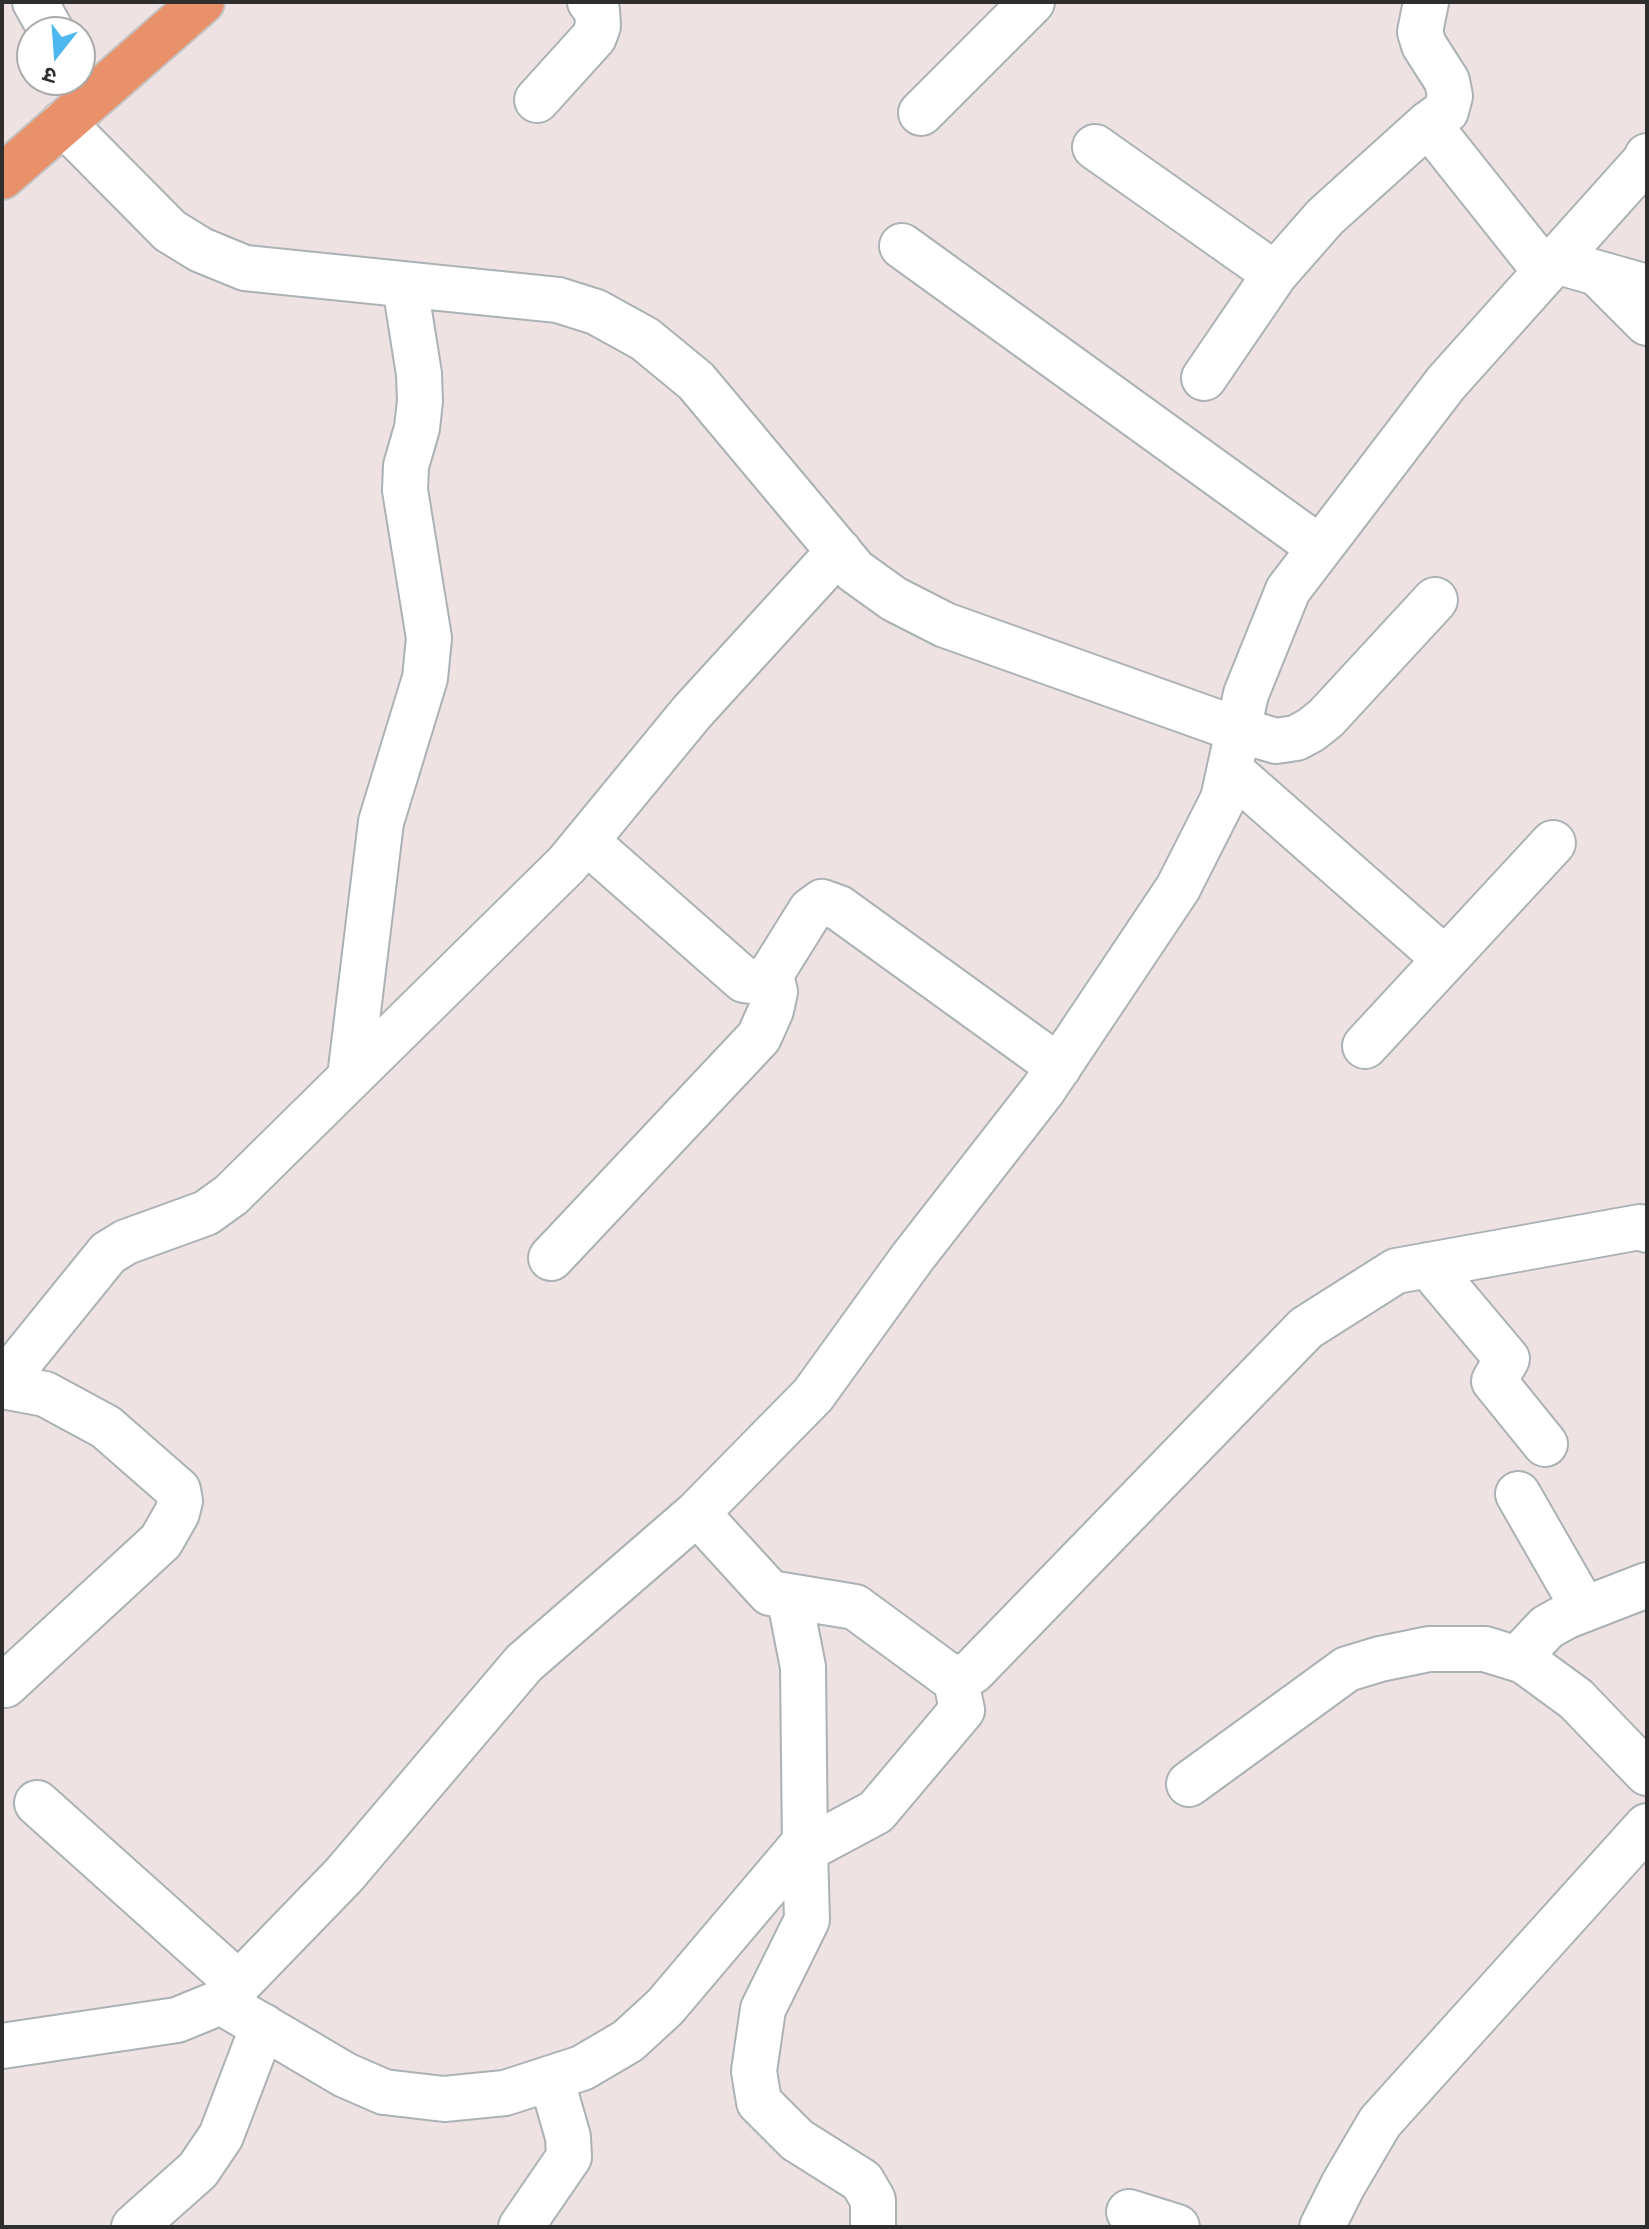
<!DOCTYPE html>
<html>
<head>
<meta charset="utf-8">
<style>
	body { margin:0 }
	#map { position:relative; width:1649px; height:2229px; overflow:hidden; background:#eee3e2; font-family:"Noto Sans","Noto Sans Devanagari",sans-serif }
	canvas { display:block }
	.frame { position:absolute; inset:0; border:4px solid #2e2e2e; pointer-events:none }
	.north { position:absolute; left:16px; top:16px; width:80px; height:80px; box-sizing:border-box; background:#fff; border:2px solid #ababab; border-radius:50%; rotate:197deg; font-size:22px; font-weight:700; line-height:32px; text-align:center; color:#2e2e2e }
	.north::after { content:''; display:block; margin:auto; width:28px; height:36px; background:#4db7f0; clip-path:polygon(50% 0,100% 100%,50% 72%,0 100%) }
</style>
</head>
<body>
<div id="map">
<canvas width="1649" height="2229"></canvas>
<div class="frame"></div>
<div class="north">उ</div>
</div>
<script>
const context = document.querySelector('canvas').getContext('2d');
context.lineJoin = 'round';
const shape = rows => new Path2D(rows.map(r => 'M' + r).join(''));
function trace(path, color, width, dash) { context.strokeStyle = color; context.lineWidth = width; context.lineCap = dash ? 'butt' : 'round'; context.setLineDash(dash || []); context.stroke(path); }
const minor = shape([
	[35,2,52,32],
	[537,100,594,37,598,26,597,10,590,2],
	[921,113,1032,2],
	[63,123,170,231,201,250,245,268,558,300,596,312,645,339,696,381,855,571,894,599,945,625,1239,730,1276,741,1296,738,1311,730,1326,718,1435,600],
	[1428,124,1545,271],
	[1095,147,1275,274],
	[902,246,1320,548],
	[1555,261,1647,287],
	[1599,275,1647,323],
	[1204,378,1275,274,1325,217,1428,124,1446,111,1450,96,1447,81,1424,45,1420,32,1426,2],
	[1230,770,1445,959],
	[586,841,744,980,758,982,771,974,811,910,822,902,839,908,1059,1067],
	[1365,1046,1553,843],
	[350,1077,381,822,425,678,429,638,405,490,406,466,417,428,420,401,419,374,405,286],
	[551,1258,759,1037,771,1010,775,992,771,974],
	[1428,1265,1507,1359,1494,1381,1545,1444],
	[2,1384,108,1253,126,1242,206,1213,231,1195,567,864,692,712,839,551],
	[2,1386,45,1394,106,1427,178,1490,180,1501,177,1513,161,1541,5,1685],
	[1518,1494,1584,1609],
	[697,1513,813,1395,912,1258,1043,1090,1178,888,1223,799,1246,694,1288,590,1446,383,1645,161,1647,156],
	[789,1596,803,1667,805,1850],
	[1517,1659,1547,1627,1567,1616,1647,1585],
	[1189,1784,1347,1669,1380,1659,1429,1649,1485,1649,1524,1661,1576,1699,1647,1773],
	[37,1803,238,1983],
	[221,2002,345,2075,384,2092,444,2099,505,2093,582,2068,628,2041,665,2007,804,1843],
	[2,2046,177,2020,221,2002,344,1875,524,1663,697,1513,770,1593,855,1607,956,1681,973,1671,1306,1328,1396,1271,1640,1227,1647,1230],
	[1129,2212,1177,2227],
	[134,2227,198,2170,221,2136,263,2026],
	[521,2227,569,2157,568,2137,551,2078],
	[873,2227,873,2200,862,2181,797,2140,759,2102,754,2071,763,2009,807,1920,805,1850,876,1812,962,1710,956,1681],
	[1322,2227,1343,2185,1380,2122,1647,1826]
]);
const major = shape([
	[2,177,202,2]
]);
trace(minor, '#abb2b5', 48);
trace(major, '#c4c4c4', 48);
trace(minor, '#fff', 44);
trace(major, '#e9916b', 44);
</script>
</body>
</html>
